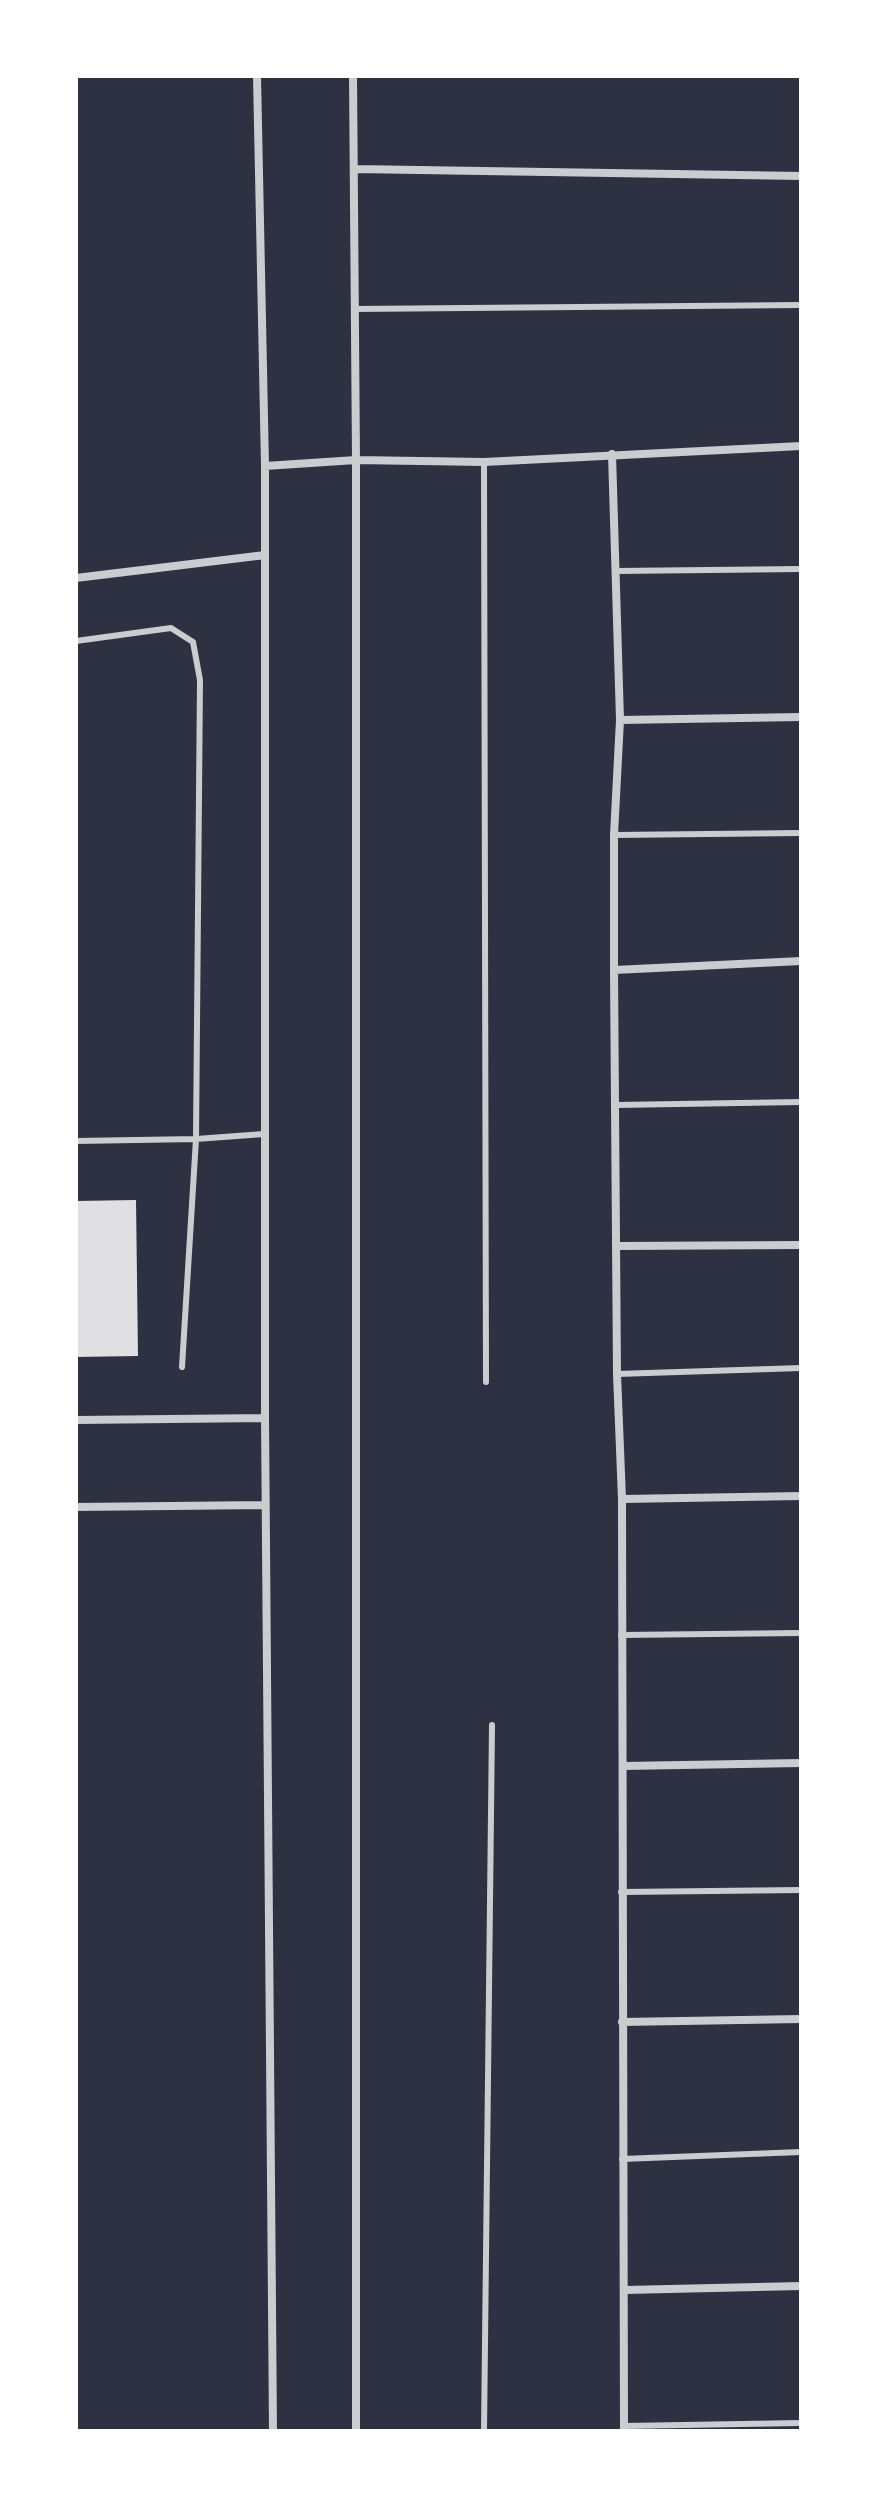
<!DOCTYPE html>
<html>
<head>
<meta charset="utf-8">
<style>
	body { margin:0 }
	#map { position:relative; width:877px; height:2507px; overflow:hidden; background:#2d3142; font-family:"IBM Plex Serif",serif }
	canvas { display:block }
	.frame { position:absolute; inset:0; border:78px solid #fff; pointer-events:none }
</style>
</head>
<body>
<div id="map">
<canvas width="877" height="2507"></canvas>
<div class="frame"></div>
</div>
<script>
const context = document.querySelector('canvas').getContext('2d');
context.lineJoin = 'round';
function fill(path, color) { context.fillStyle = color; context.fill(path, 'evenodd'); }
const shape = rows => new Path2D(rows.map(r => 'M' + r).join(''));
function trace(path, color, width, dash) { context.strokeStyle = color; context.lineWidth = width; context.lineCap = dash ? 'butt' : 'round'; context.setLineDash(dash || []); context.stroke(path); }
fill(shape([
	[136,1200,138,1356,76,1357,76,1201]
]), '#e0e0e3');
trace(shape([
	[355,309,801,305],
	[484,462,486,1382],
	[616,571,801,569],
	[76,641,171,628,193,642,200,680,196,1139,182,1367],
	[614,835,801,833],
	[616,1105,801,1102],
	[76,1141,196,1139,264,1134],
	[617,1374,801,1368],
	[621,1635,801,1633],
	[621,1892,801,1890],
	[622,2159,801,2152],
	[624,2426,801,2423],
	[484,2431,492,1725]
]), '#caccd0', 6);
trace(shape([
	[257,76,265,466,265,1418,273,2431],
	[353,76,356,460,356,2431],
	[355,169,801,176],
	[612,454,620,720,614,835,614,970,617,1374,622,1499,624,2431],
	[265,466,356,460,484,462,801,446],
	[76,578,265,555],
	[620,720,801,717],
	[614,970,801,961],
	[616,1246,801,1245],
	[76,1420,265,1418],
	[622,1499,801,1496],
	[76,1507,265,1505],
	[623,1766,801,1763],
	[622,2022,801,2019],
	[625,2290,801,2286]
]), '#caccd0', 8);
</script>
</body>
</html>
